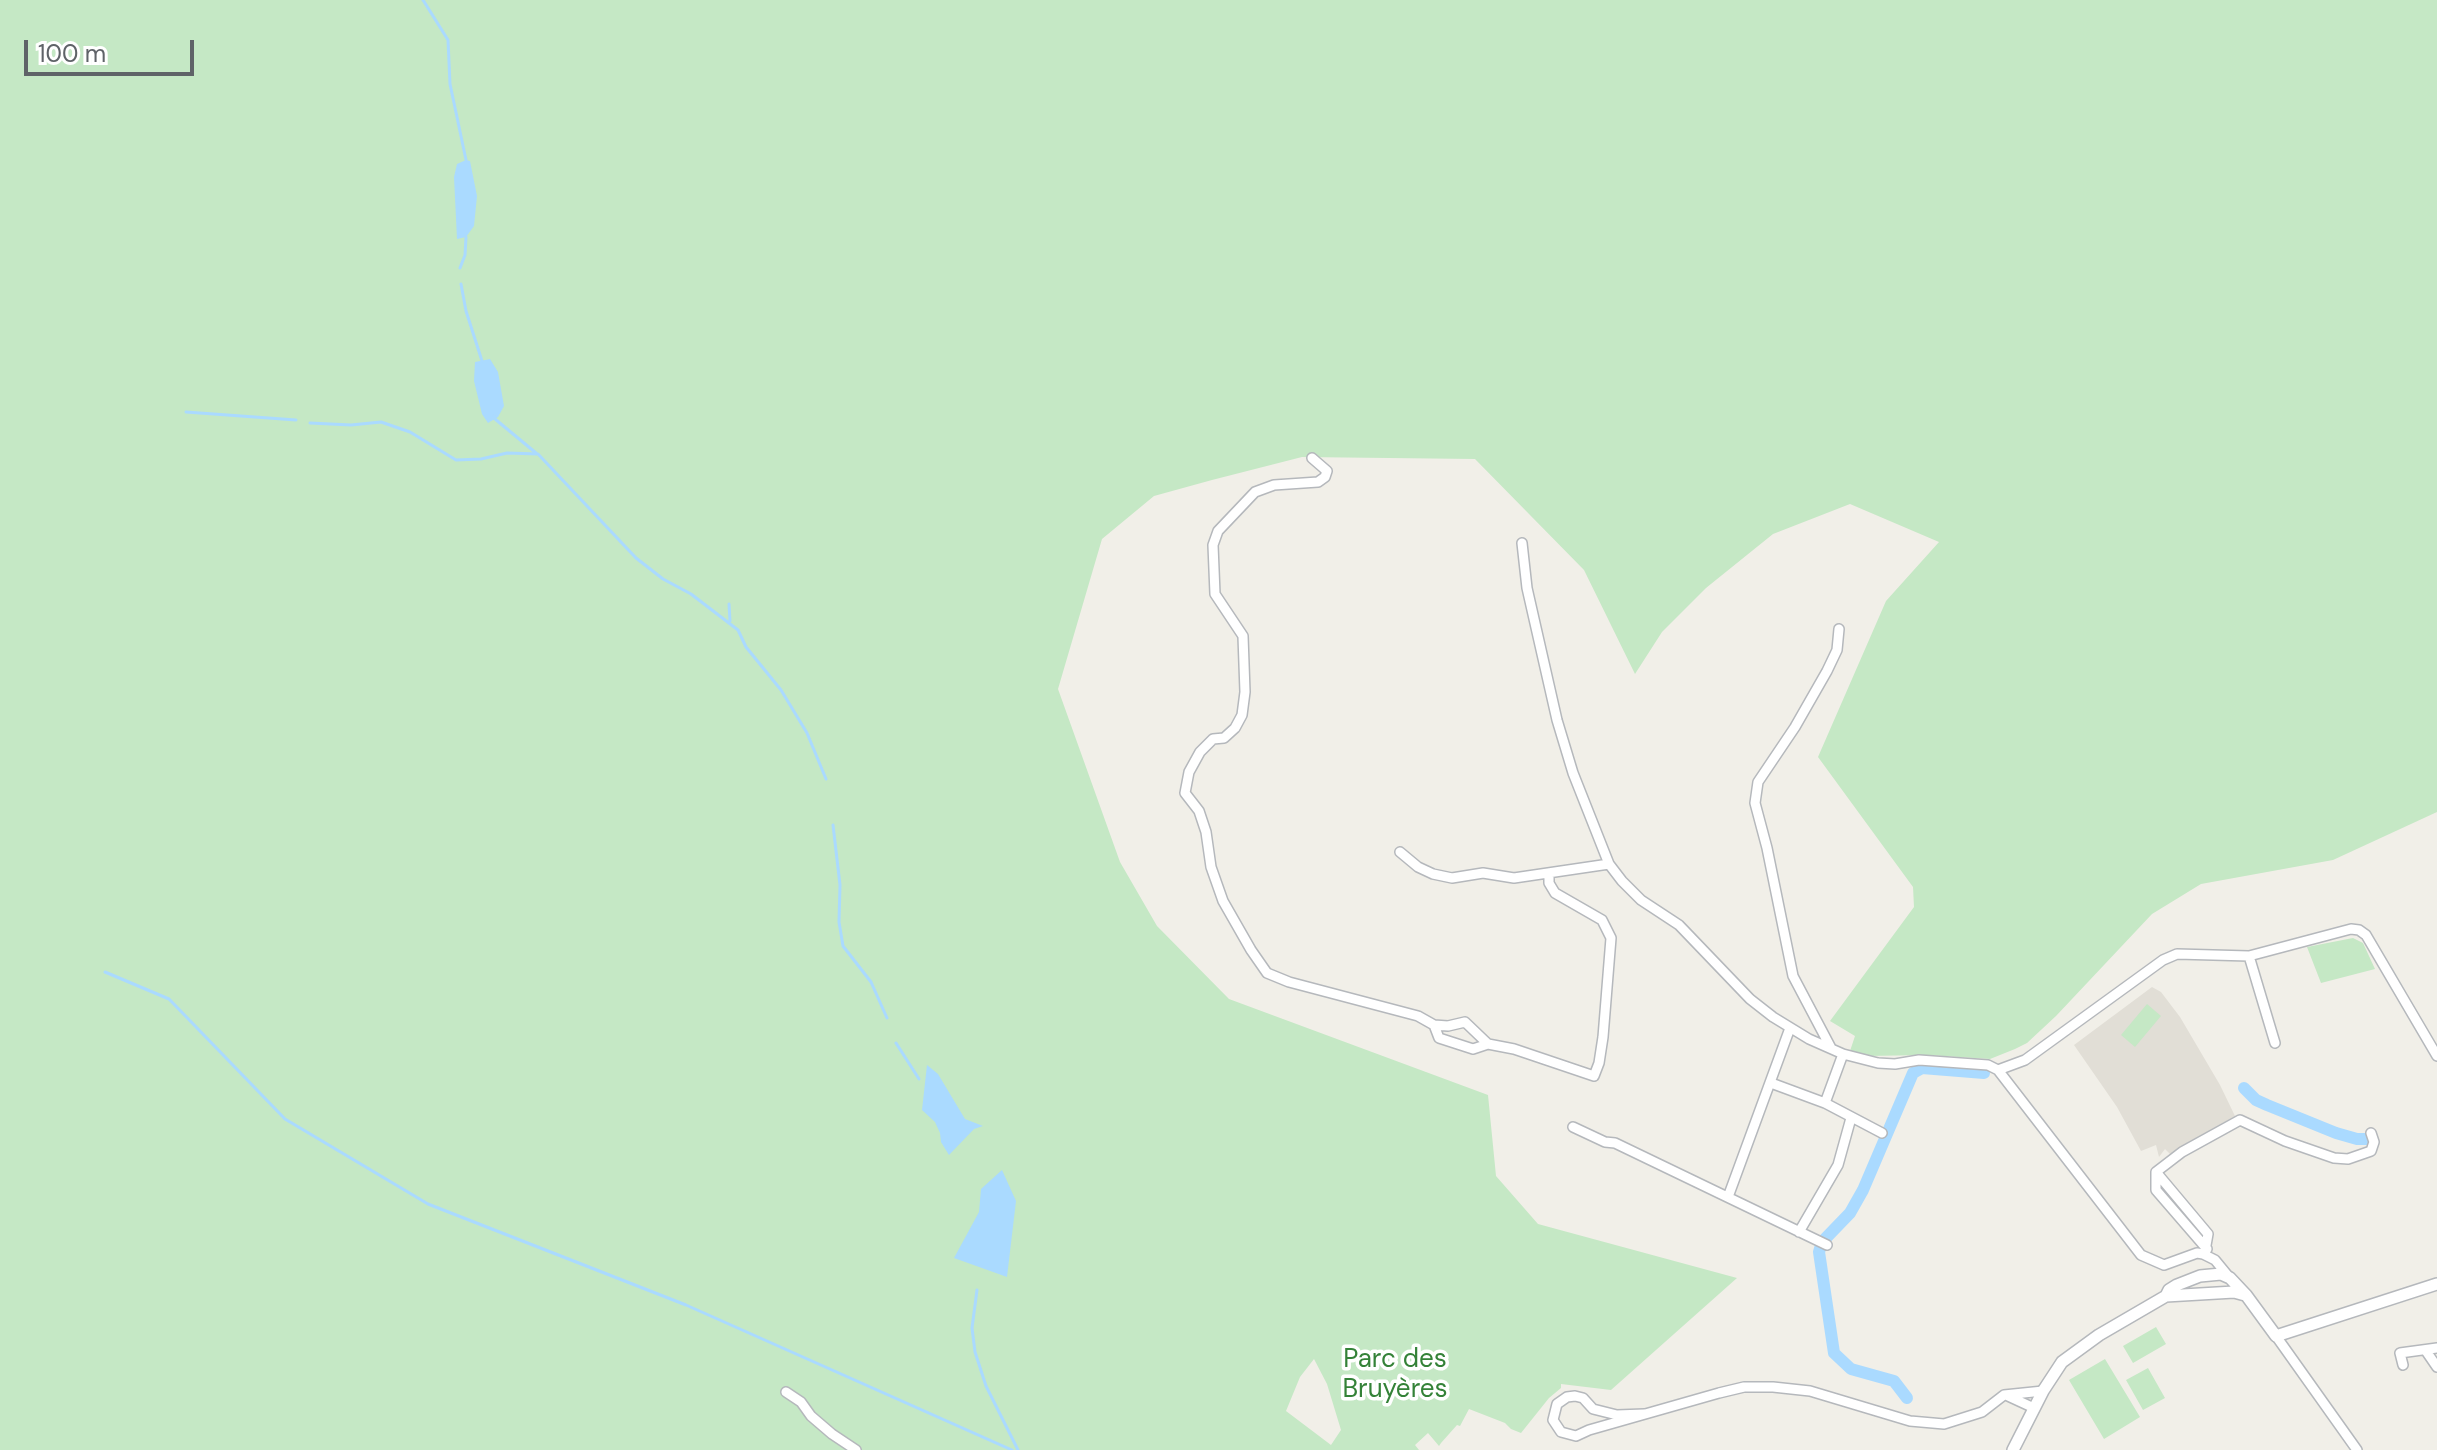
<!DOCTYPE html>
<html>
<head>
<meta charset="utf-8">
<style>
	body { margin:0 }
	#map { position:relative; width:2437px; height:1450px; overflow:hidden; background:#f1efe8; font-family:"DM Sans",sans-serif }
	canvas { display:block }
	.scale { position:absolute; left:24px; top:40px; width:170px; height:36px; box-sizing:border-box; border:4px solid #5f6368; border-top:0; padding-left:10px; font-size:24px; line-height:28px; white-space:nowrap; color:#5f6368; -webkit-text-stroke:6px #fff; paint-order:stroke }
</style>
</head>
<body>
<div id="map">
<canvas width="2437" height="1450"></canvas>
<div class="scale">100 m</div>
</div>
<script>
const context = document.querySelector('canvas').getContext('2d');
context.lineJoin = 'round';
function fill(path, color) { context.fillStyle = color; context.fill(path, 'evenodd'); }
const shape = rows => new Path2D(rows.map(r => 'M' + r).join(''));
function trace(path, color, width, dash) { context.strokeStyle = color; context.lineWidth = width; context.lineCap = dash ? 'butt' : 'round'; context.setLineDash(dash || []); context.stroke(path); }
function drawText(font, color, halo, rows, align = 'center') {
  context.font = font + ' "DM Sans",sans-serif'; context.lineWidth = 7; context.setLineDash([]); context.textBaseline = 'middle'; context.strokeStyle = halo; context.fillStyle = color; for (const [text, x, y, turn = 0] of rows) {
    context.save(); context.translate(x, y); context.rotate((+turn || 0) * Math.PI / 180); context.textAlign = isNaN(turn) ? turn : align; if (halo) context.strokeText(text, 0, 0); context.fillText(text, 0, 0); context.restore();
  }
}
fill(shape([
	[2152,987,2161,992,2180,1017,2220,1085,2235,1116,2170,1154,2165,1149,2159,1157,2156,1145,2141,1151,2117,1107,2074,1045]
]), '#e1ded6');
fill(shape([
	[0,0,2437,0,2437,812,2333,860,2201,884,2152,914,2056,1016,2027,1043,2015,1049,1990,1059,1928,1055,1866,1056,1850,1051,1855,1036,1830,1021,1914,907,1913,887,1818,757,1886,601,1939,542,1850,504,1773,534,1706,588,1662,632,1635,674,1584,570,1475,459,1302,457,1212,480,1154,496,1102,539,1058,689,1120,862,1157,926,1229,999,1488,1095,1496,1176,1538,1224,1737,1278,1611,1390,1561,1384,1561,1388,1549,1398,1521,1433,1511,1429,1505,1423,1469,1409,1460,1426,1457,1425,1441,1443,1439,1446,1428,1433,1415,1445,1419,1450,0,1450],
	[1314,1359,1327,1384,1341,1430,1331,1445,1286,1411,1300,1377],
	[2353,938,2363,943,2375,969,2321,983,2307,947],
	[2147,1004,2161,1016,2135,1047,2121,1035],
	[2156,1327,2166,1344,2133,1363,2123,1346],
	[2105,1359,2140,1417,2104,1439,2069,1380],
	[2148,1368,2165,1398,2143,1410,2126,1380]
]), '#c5e8c5');
fill(shape([
	[466,160,470,161,477,196,474,226,466,237,457,239,454,177,457,164],
	[490,359,498,372,504,406,498,417,488,423,482,414,474,381,475,362],
	[927,1065,938,1074,965,1119,983,1126,974,1129,949,1155,941,1142,940,1133,935,1122,922,1110],
	[1002,1170,1016,1201,1007,1277,954,1258,979,1212,981,1189]
]), '#aadaff');
trace(shape([
	[423,0,448,40,450,84,466,160],
	[460,268,465,255,466,237],
	[461,284,466,311,482,361],
	[186,412,296,420],
	[494,416,495,419,536,453],
	[310,423,351,425,381,422,410,432,456,460,481,459,507,453,538,454,636,558,663,579,691,594,738,630,746,647,781,690,807,733,826,779],
	[729,604,730,621],
	[833,825,840,885,839,922,843,946,871,982,887,1018],
	[105,972,169,999,285,1119,428,1204,686,1305,1012,1450],
	[896,1043,919,1079],
	[977,1290,972,1328,975,1352,986,1386,1018,1450]
]), '#aadaff', 3);
trace(shape([
	[2244,1088,2256,1100,2267,1105,2336,1133,2357,1139,2369,1139],
	[1907,1398,1894,1381,1851,1369,1834,1353,1819,1252,1822,1242,1850,1213,1863,1190,1913,1073,1922,1068,1984,1073]
]), '#aadaff', 12);
const minor = shape([
	[1312,458,1327,471,1325,477,1318,482,1274,485,1255,492,1218,531,1213,545,1215,594,1243,636,1245,692,1242,715,1235,728,1224,738,1213,739,1200,752,1189,772,1185,793,1199,811,1206,832,1211,867,1223,901,1251,950,1267,973,1289,982,1418,1016,1434,1025,1448,1026,1465,1022,1488,1044,1514,1049,1594,1076,1599,1063,1603,1037,1611,938,1602,920,1555,893,1549,883,1549,873],
	[1522,543,1527,588,1557,720,1573,773,1609,864,1622,881,1641,900,1679,925,1750,999,1773,1017,1809,1039,1843,1054,1878,1063,1895,1064,1919,1060,1988,1065,1998,1070,2141,1255,2164,1265,2197,1253,2203,1254,2215,1260,2229,1277],
	[1400,852,1418,867,1433,874,1452,878,1483,873,1514,878,1609,864],
	[2249,956,2275,1043],
	[1434,1025,1439,1038,1473,1049,1488,1044],
	[1831,1048,1793,976,1767,848,1755,803,1758,782,1795,727,1827,671,1837,650,1839,629],
	[1998,1070,2025,1060,2163,960,2177,954,2249,956,2351,929,2359,930,2366,935,2437,1056],
	[1771,1083,1825,1103,1882,1133],
	[1825,1103,1843,1054],
	[1573,1127,1605,1142,1615,1143,1827,1245],
	[2156,1172,2208,1234,2205,1251],
	[1728,1197,1790,1028],
	[1799,1232,1838,1165,1851,1118],
	[2207,1249,2156,1190,2156,1172,2182,1152,2240,1120,2285,1141,2334,1158,2348,1159,2371,1151,2374,1142,2371,1133],
	[2276,1336,2357,1450],
	[2426,1351,2437,1367],
	[2403,1365,2400,1353,2437,1348],
	[786,1392,801,1402,811,1416,832,1434,856,1450],
	[2008,1396,2034,1408],
	[1644,1414,1617,1415,1593,1409,1583,1398,1575,1396,1567,1397,1557,1404,1553,1420,1561,1432,1576,1436,1589,1430,1719,1393,1744,1387,1773,1387,1810,1391,1910,1421,1944,1424,1982,1412,2004,1395,2043,1391]
]);
const tertiary = shape([
	[2166,1296,2234,1292,2245,1295],
	[2013,1450,2043,1391,2062,1362,2099,1335,2166,1296,2169,1290,2177,1285,2200,1276,2221,1274,2230,1278,2246,1295,2276,1336,2437,1284]
]);
trace(minor, '#b5b8bc', 12);
trace(tertiary, '#b5b8bc', 14);
trace(minor, '#fff', 9);
trace(tertiary, '#fff', 11);
drawText('26px', '#348238', '#fff', [
	["Parc des",1395,1360],
	["Bruyères",1395,1390]
]);
</script>
</body>
</html>
